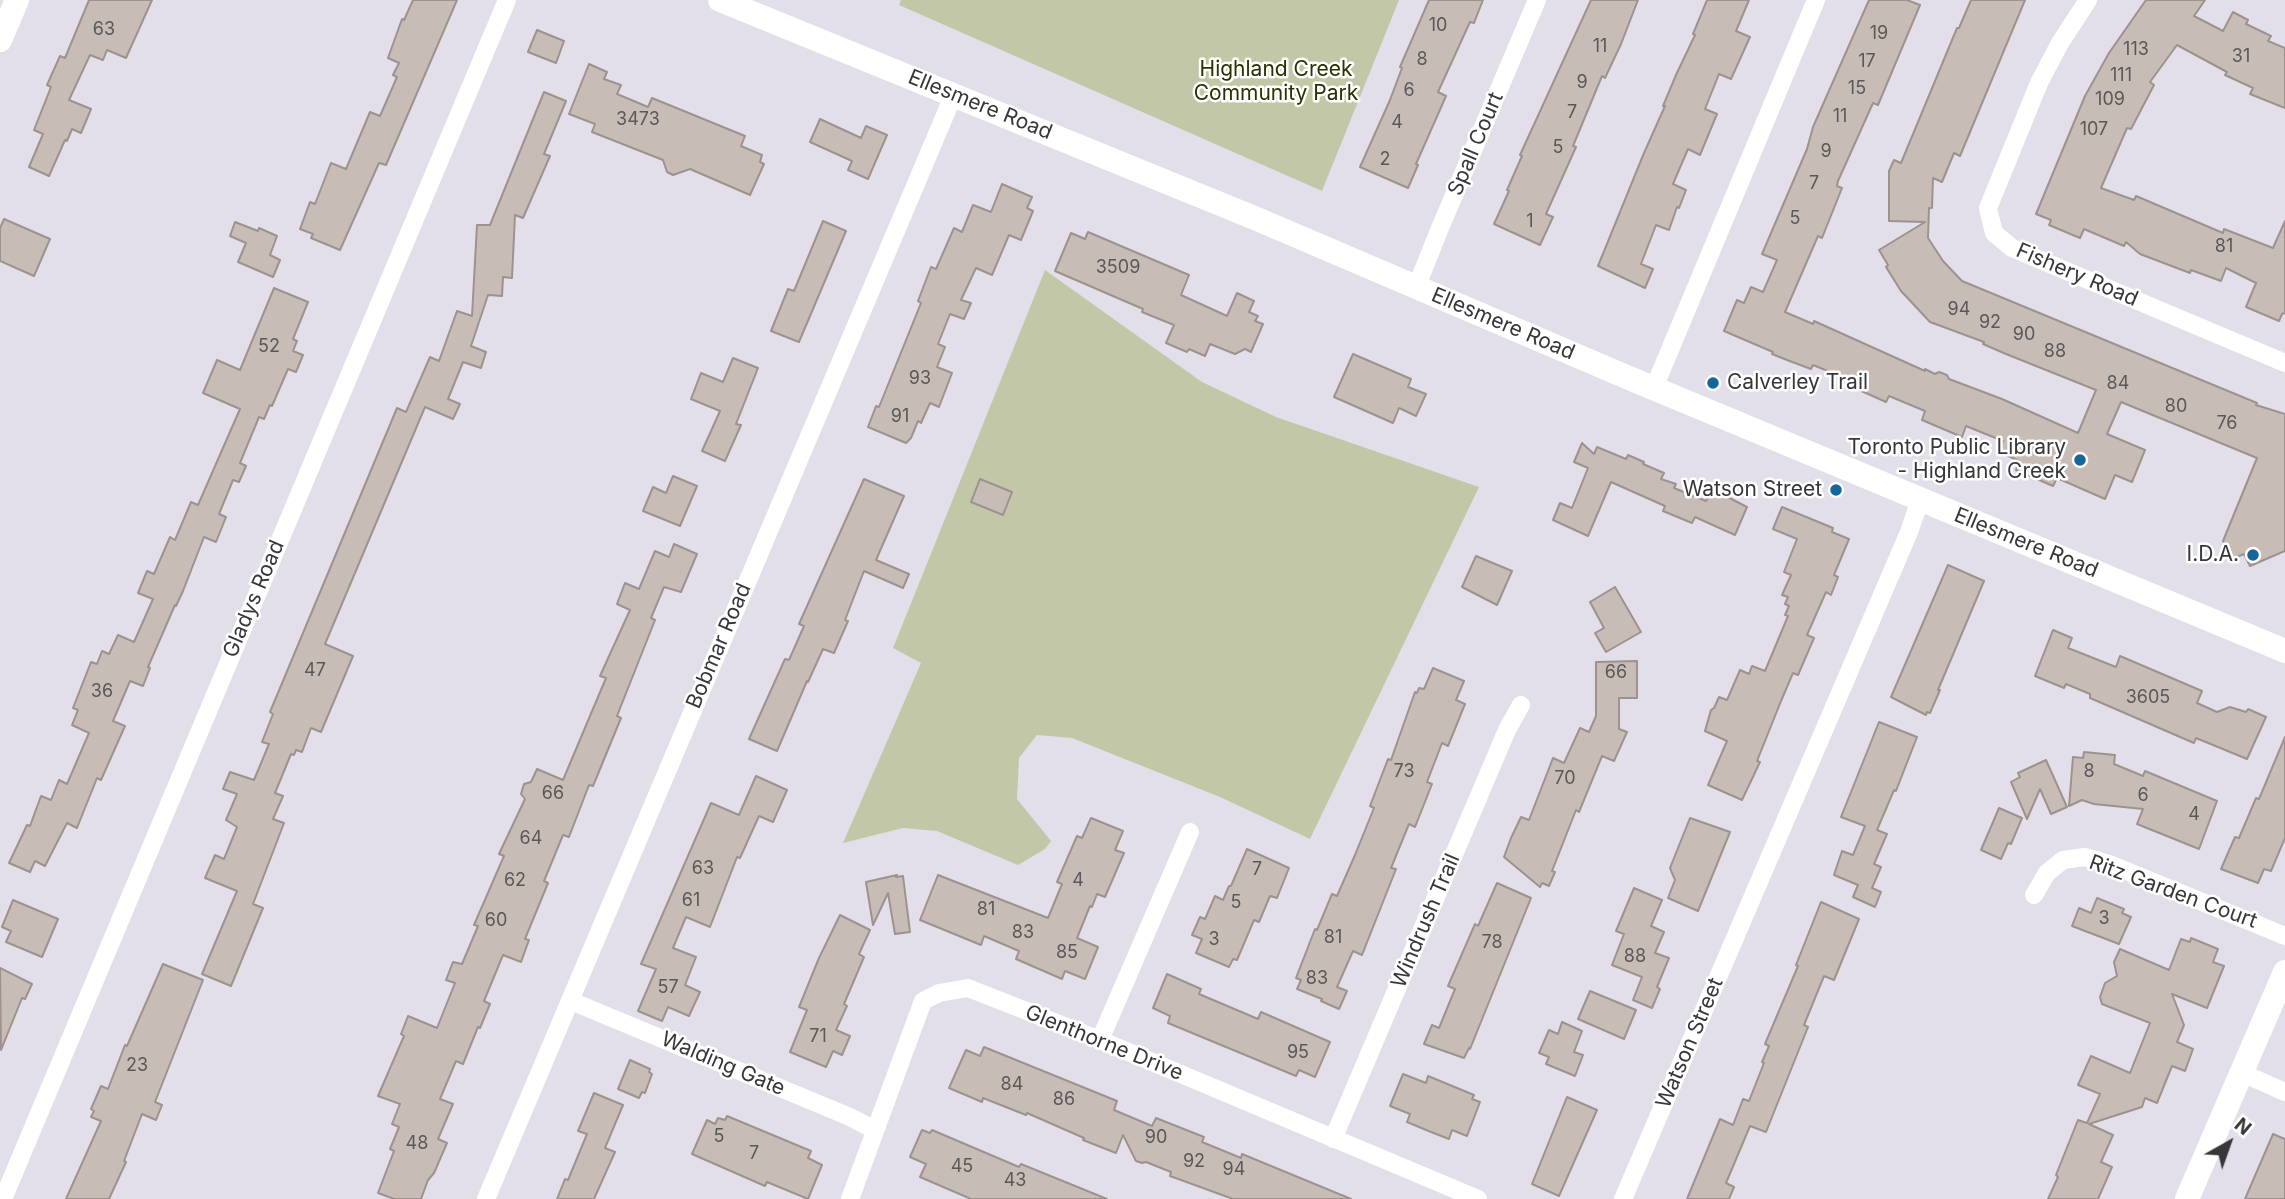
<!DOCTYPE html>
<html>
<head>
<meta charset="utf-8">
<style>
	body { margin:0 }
	#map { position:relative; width:2285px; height:1199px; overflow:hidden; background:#e3dfea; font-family:Inter,sans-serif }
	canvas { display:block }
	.north { position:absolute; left:2194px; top:1108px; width:70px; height:70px; -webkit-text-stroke:5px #fff; paint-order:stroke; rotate:40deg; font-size:19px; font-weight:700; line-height:28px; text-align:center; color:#37363a }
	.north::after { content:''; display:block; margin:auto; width:24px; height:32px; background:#37363a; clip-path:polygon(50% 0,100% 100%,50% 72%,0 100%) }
</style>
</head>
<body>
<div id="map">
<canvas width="2285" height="1199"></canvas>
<div class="north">N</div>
</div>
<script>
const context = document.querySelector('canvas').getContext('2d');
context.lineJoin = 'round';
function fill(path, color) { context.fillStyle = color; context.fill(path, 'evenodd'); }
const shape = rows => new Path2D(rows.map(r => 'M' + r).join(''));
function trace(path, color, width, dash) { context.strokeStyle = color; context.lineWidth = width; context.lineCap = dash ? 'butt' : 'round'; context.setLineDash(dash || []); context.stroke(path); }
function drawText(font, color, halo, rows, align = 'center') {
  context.font = font + ' Inter,sans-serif'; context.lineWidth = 5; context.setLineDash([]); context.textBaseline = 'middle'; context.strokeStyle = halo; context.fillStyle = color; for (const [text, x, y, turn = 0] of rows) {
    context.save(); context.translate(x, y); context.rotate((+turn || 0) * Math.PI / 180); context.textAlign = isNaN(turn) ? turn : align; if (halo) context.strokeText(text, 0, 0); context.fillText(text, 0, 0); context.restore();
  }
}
fill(shape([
	[901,0,1399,0,1322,191,899,5],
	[1045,270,1202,382,1276,417,1479,487,1310,839,1220,797,1072,738,1037,735,1019,758,1017,799,1051,841,1045,849,1018,865,937,831,903,828,843,843,921,663,893,648]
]), '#c2c8a7');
const building = shape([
	[89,0,152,0,126,58,107,50,103,60,90,55,69,100,91,109,81,133,72,129,67,141,65,140,49,176,29,167,43,134,34,130,51,87,47,85,60,56,65,58,89,0],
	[413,0,457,0,386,165,379,163,340,250,311,238,313,234,300,229,310,202,315,204,331,163,346,169,370,112,380,116,397,77,393,75,399,63,388,58,402,19,404,20,413,0],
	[1429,0,1483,0,1474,23,1470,22,1438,92,1446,96,1416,164,1418,165,1408,188,1360,167,1390,100,1402,68,1400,67,1429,0],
	[1591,0,1638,0,1621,44,1605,78,1602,76,1573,146,1576,147,1546,214,1553,217,1540,245,1494,224,1509,191,1507,190,1522,156,1520,155,1591,0],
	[1707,0,1749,0,1736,31,1750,37,1731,79,1719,74,1705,109,1717,114,1700,155,1688,149,1673,184,1686,190,1679,208,1677,207,1669,230,1656,225,1641,264,1653,269,1645,288,1598,266,1644,153,1665,106,1663,106,1676,75,1695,35,1693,34,1707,0],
	[1869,0,1907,0,1920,5,1878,105,1873,103,1838,181,1837,186,1842,188,1822,238,1818,236,1785,312,1813,324,1814,321,1925,371,1925,369,1935,374,1939,372,1947,375,1949,379,2002,399,2078,433,2096,390,2006,354,1983,344,1984,342,1930,322,1901,291,1886,267,1888,265,1879,250,1925,222,1889,221,1889,171,1894,160,1901,163,1957,28,1959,28,1971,0,2025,0,1960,156,1954,153,1942,182,1933,178,1932,208,1929,208,1928,238,1943,261,1962,281,2257,403,2256,405,2285,414,2285,551,2250,566,2244,554,2232,559,2223,541,2257,458,2121,402,2107,434,2145,450,2132,482,2115,475,2105,499,2057,478,2053,486,2016,470,2019,461,1998,451,2003,441,1966,426,1962,437,1922,420,1925,411,1889,396,1886,402,1848,385,1850,380,1813,365,1811,369,1787,360,1772,354,1773,352,1724,331,1737,300,1744,303,1751,287,1763,292,1777,260,1762,254,1807,149,1813,127,1869,0],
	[2146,0,2205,0,2194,16,2223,31,2233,12,2248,20,2246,24,2271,36,2268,41,2285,48,2285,108,2250,94,2253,88,2225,75,2227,72,2177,45,2150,82,2154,85,2131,129,2127,128,2101,188,2134,200,2136,196,2223,233,2224,229,2273,248,2285,221,2285,313,2282,314,2279,321,2246,307,2256,283,2226,268,2221,281,2191,270,2190,273,2140,254,2126,242,2124,246,2084,229,2080,238,2049,225,2051,220,2036,214,2085,96,2109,53,2146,0],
	[537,30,564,41,556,63,528,52,537,30],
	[589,64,607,72,604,79,621,85,617,94,648,107,652,98,745,136,741,146,762,155,760,162,764,164,750,195,690,169,673,175,667,172,663,160,592,132,595,124,569,114,589,64],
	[544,92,566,101,544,154,550,156,523,218,515,215,512,278,503,277,502,296,488,295,471,346,486,352,481,368,463,362,448,399,460,404,453,419,425,407,325,644,353,656,321,732,311,728,302,752,296,750,294,755,291,754,275,793,283,796,273,819,284,823,253,904,263,908,231,986,202,974,237,891,205,878,215,855,224,859,237,827,226,820,237,794,223,789,230,772,254,780,269,744,262,742,273,714,270,712,397,408,406,412,430,357,439,361,457,311,472,316,477,225,490,225,544,92],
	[820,119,861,138,866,126,887,135,868,179,848,170,852,161,810,142,820,119],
	[1002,184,1032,197,1027,208,1033,211,1021,240,1009,235,992,275,976,268,961,300,971,303,964,319,950,314,938,344,945,347,937,367,952,373,939,407,930,403,921,423,918,421,911,438,906,443,868,427,876,406,879,407,921,303,918,301,931,267,936,269,954,228,962,232,973,205,991,212,1002,184],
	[4,219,50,239,34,276,0,261,0,228,4,219],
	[823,221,846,231,799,342,771,331,788,289,794,291,823,221],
	[235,222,258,231,259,228,277,236,270,255,280,260,273,277,238,262,246,243,230,236,235,222],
	[1088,232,1189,275,1181,295,1227,316,1237,293,1254,301,1249,312,1258,316,1255,321,1263,324,1251,352,1245,349,1235,354,1210,344,1205,356,1189,349,1187,352,1166,343,1174,325,1142,312,1143,309,1055,271,1071,233,1085,239,1088,232],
	[274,288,308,302,293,339,297,341,293,351,303,355,296,372,288,369,272,406,270,405,264,419,259,417,240,463,246,466,239,482,233,480,219,514,226,517,216,542,204,537,183,591,176,606,175,605,148,667,150,668,143,686,130,681,113,721,125,726,101,780,97,778,77,828,67,823,45,866,35,861,30,872,9,863,27,825,30,826,41,796,51,800,59,780,67,784,89,733,72,725,78,710,73,708,91,662,97,664,102,651,109,654,118,635,134,642,153,599,138,593,147,571,154,574,170,537,175,540,191,502,198,505,240,409,203,393,217,360,240,370,274,288],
	[1353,354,1411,379,1408,387,1426,394,1416,416,1399,408,1393,423,1334,397,1353,354],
	[733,358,758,368,736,424,741,425,725,461,702,451,720,411,691,399,701,373,723,382,733,358],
	[1582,443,1594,454,1597,447,1626,459,1628,455,1644,462,1643,464,1664,473,1661,479,1676,484,1674,488,1706,501,1712,489,1747,507,1735,535,1695,517,1692,523,1663,511,1665,506,1611,482,1588,536,1553,520,1560,503,1572,508,1588,468,1574,462,1582,443],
	[673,476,697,486,680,526,643,511,653,487,666,493,673,476],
	[864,479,904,496,876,560,909,574,903,588,864,571,845,620,848,621,834,653,823,649,808,682,807,681,777,751,749,739,785,659,789,660,804,626,799,624,864,479],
	[980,479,1012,492,1003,515,971,502,980,479],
	[1782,507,1833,528,1832,532,1849,539,1834,575,1838,577,1831,595,1826,592,1807,635,1814,638,1798,675,1793,673,1781,701,1757,761,1760,762,1742,800,1708,785,1727,741,1705,731,1711,710,1714,708,1719,697,1727,700,1740,670,1749,674,1752,666,1765,671,1788,616,1785,615,1789,606,1785,604,1788,597,1782,595,1791,575,1784,572,1797,539,1773,529,1782,507],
	[674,544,697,554,681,592,664,587,651,618,655,620,617,716,621,718,593,786,589,785,569,837,563,835,544,881,548,883,525,939,529,940,521,962,503,955,484,1001,490,1004,480,1028,478,1027,463,1064,456,1061,440,1099,453,1104,438,1139,447,1143,434,1173,428,1180,421,1199,394,1199,378,1193,394,1151,390,1149,399,1127,392,1124,400,1104,378,1096,404,1036,401,1034,408,1016,437,1028,455,983,446,980,453,962,462,964,478,926,474,925,504,856,499,854,525,799,521,794,524,784,531,782,537,769,563,780,606,678,600,676,630,610,617,604,625,583,639,589,655,551,669,557,674,544],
	[1476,556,1512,571,1497,605,1462,587,1476,556],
	[1948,565,1984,581,1938,690,1940,690,1930,713,1927,712,1926,715,1891,697,1948,565],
	[1615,587,1641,632,1606,652,1595,633,1604,628,1590,602,1615,587],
	[2053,630,2072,638,2068,648,2116,667,2120,656,2202,691,2197,703,2217,712,2230,707,2246,712,2248,709,2266,717,2247,759,2196,738,2194,743,2090,698,2090,694,2066,684,2064,688,2035,676,2053,630],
	[1637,661,1637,698,1619,698,1619,729,1627,732,1614,761,1602,756,1579,812,1576,810,1552,871,1555,872,1549,886,1542,883,1540,887,1504,857,1511,838,1521,817,1529,820,1553,758,1564,763,1580,728,1589,732,1596,716,1596,662,1637,661],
	[1433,668,1464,681,1456,700,1465,704,1448,746,1442,743,1427,782,1432,784,1415,827,1409,824,1391,868,1396,869,1362,955,1353,951,1337,987,1347,991,1339,1009,1321,1001,1322,999,1297,989,1301,980,1296,978,1315,929,1317,930,1332,894,1337,896,1355,855,1374,808,1370,806,1388,759,1391,760,1415,692,1417,693,1419,688,1424,689,1433,668],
	[1879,722,1917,737,1896,791,1894,790,1877,830,1887,834,1874,864,1881,867,1872,888,1881,892,1875,907,1853,897,1858,885,1834,875,1842,851,1853,855,1865,826,1841,817,1879,722],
	[2285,737,2285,838,2271,871,2264,869,2258,883,2221,869,2235,837,2239,838,2256,798,2259,799,2285,737],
	[2084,752,2115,755,2114,764,2143,776,2145,771,2217,801,2199,849,2137,824,2143,809,2094,804,2082,800,2069,806,2073,757,2083,758,2084,752],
	[2046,760,2067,807,2051,814,2040,789,2027,819,2011,782,2020,777,2018,773,2046,760],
	[756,776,787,790,773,822,759,816,740,858,737,857,710,927,686,917,673,948,696,957,685,985,700,992,689,1016,668,1007,662,1021,638,1011,656,969,641,964,711,803,739,815,756,776],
	[1999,808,2022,818,2011,844,2008,843,2001,859,1981,850,1999,808],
	[1091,818,1123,831,1115,850,1124,853,1105,897,1097,894,1092,907,1090,906,1077,938,1098,947,1085,979,1065,971,1062,979,1016,959,1019,951,984,936,981,945,920,920,938,875,1048,918,1062,884,1057,882,1077,836,1082,838,1091,818],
	[1690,818,1730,832,1698,911,1668,898,1675,880,1670,868,1690,818],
	[1247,849,1289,868,1277,898,1270,896,1259,922,1254,920,1237,960,1233,959,1229,967,1196,953,1202,939,1192,935,1200,917,1205,919,1215,896,1223,900,1229,886,1231,886,1247,849],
	[897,875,896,877,903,876,910,932,895,934,888,893,873,925,866,882,897,875],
	[1497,883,1531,898,1470,1049,1469,1048,1464,1058,1424,1044,1432,1025,1439,1028,1455,989,1448,986,1475,924,1478,926,1497,883],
	[1634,888,1662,900,1651,926,1664,932,1655,953,1669,958,1657,987,1660,989,1652,1008,1633,1000,1642,977,1612,965,1624,934,1616,931,1634,888],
	[2097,898,2124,909,2122,913,2131,917,2119,944,2072,926,2079,908,2091,913,2097,898],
	[13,900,58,919,42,957,6,942,11,931,2,927,13,900],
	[1821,902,1859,919,1834,980,1824,976,1804,1025,1808,1027,1766,1132,1750,1126,1726,1183,1734,1187,1729,1199,1687,1199,1720,1119,1733,1125,1743,1099,1749,1101,1764,1063,1762,1062,1769,1046,1765,1044,1798,966,1796,965,1821,902],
	[840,915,870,930,859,954,864,957,844,1004,847,1006,836,1030,850,1036,842,1055,833,1051,826,1067,790,1052,807,1010,799,1007,819,958,840,915],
	[2191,938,2218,949,2213,962,2224,966,2207,1008,2172,994,2184,1025,2177,1042,2193,1049,2185,1071,2172,1066,2157,1103,2145,1098,2142,1107,2089,1124,2113,1135,2101,1162,2112,1167,2098,1199,2048,1199,2058,1177,2056,1175,2078,1120,2087,1123,2100,1094,2078,1085,2091,1056,2130,1073,2150,1023,2102,1004,2100,997,2105,983,2117,976,2114,962,2120,949,2169,970,2181,939,2190,942,2191,938],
	[163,964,203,980,155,1102,162,1105,156,1120,142,1114,124,1161,126,1162,109,1199,66,1199,101,1121,91,1117,94,1111,91,1109,101,1086,108,1089,125,1045,127,1046,163,964],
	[0,968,32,984,25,999,22,998,1,1050,0,968],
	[1167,974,1201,989,1199,994,1258,1019,1261,1012,1330,1042,1315,1077,1299,1070,1296,1076,1168,1023,1170,1016,1153,1008,1167,974],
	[1590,991,1636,1010,1624,1039,1578,1019,1590,991],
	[1562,1022,1582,1031,1574,1052,1583,1055,1575,1076,1546,1064,1549,1057,1539,1053,1549,1030,1558,1034,1562,1022],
	[984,1047,1117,1101,1114,1110,1152,1126,1156,1118,1204,1137,1202,1142,1241,1158,1242,1154,1351,1199,1233,1199,1170,1176,1171,1172,1146,1162,1142,1163,1136,1161,1123,1135,1116,1153,1083,1140,1084,1138,1027,1113,1026,1115,983,1098,982,1102,949,1088,966,1050,980,1056,984,1047],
	[630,1060,650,1069,649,1072,652,1074,645,1093,642,1092,639,1098,618,1089,630,1060],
	[1403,1074,1426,1083,1428,1076,1474,1095,1472,1099,1480,1102,1467,1136,1452,1130,1449,1139,1431,1132,1407,1122,1410,1114,1390,1106,1403,1074],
	[594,1093,623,1105,605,1148,615,1152,594,1199,557,1199,565,1179,568,1180,587,1134,578,1131,594,1093],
	[1567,1097,1597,1110,1559,1196,1532,1184,1567,1097],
	[727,1116,811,1151,808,1158,822,1165,808,1199,767,1182,765,1186,692,1154,707,1120,715,1124,718,1118,725,1120,727,1116],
	[922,1130,930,1133,932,1130,1019,1167,1021,1164,1107,1199,971,1199,920,1177,926,1164,910,1157,922,1130],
	[2273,1134,2285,1139,2285,1199,2245,1199,2273,1134]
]);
fill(building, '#c8bcb7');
trace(building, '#9d928d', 2);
trace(shape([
	[2088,0,2060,43,2039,83,1988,208,1994,233,2012,248,2285,363],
	[1416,288,1440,228,1537,0],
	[1654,388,1816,0],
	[2034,895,2047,873,2063,860,2085,857,2112,865,2285,936],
	[571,1001,850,1117,875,1130],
	[1100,1040,1190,832],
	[2240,1072,2285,1092],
	[1333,1139,1507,730,1521,705],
	[3,1199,507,0],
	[486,1199,954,94],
	[850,1199,923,1001,939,993,968,988,1100,1040,1478,1199],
	[1623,1199,1909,532,1920,500]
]), '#fff', 18);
trace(shape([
	[720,0,1257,219,1629,378,2285,651],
	[0,40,17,0],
	[2187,1199,2285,972]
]), '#fff', 24);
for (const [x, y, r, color] of [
	[1713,383,7,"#156799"],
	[2080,460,7,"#156799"],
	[1836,490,7,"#156799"],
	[2253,555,7,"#156799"]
]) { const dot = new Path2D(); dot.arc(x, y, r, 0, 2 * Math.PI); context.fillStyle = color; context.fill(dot); trace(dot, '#fff', 2.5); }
drawText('18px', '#5b5859', null, [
	["10",1438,26],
	["63",104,30],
	["19",1879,34],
	["11",1600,47],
	["113",2136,50],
	["31",2241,57],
	["8",1422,60],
	["17",1867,62],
	["111",2121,76],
	["9",1582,83],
	["15",1857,89],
	["6",1409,91],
	["109",2110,100],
	["7",1572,113],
	["11",1840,117],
	["3473",638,120],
	["4",1397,123],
	["107",2094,130],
	["5",1558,148],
	["9",1826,152],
	["2",1385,160],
	["7",1814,184],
	["5",1795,219],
	["1",1530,222],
	["81",2224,247],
	["3509",1118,268],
	["94",1959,310],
	["92",1990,323],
	["90",2024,335],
	["52",269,347],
	["88",2055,352],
	["93",920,379],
	["84",2118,384],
	["80",2176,407],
	["91",900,417],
	["76",2227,424],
	["47",315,671],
	["66",1616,673],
	["36",102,692],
	["3605",2148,698],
	["73",1404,772],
	["8",2089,772],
	["70",1565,779],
	["66",553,794],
	["6",2143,796],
	["4",2194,815],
	["64",531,839],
	["63",703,869],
	["7",1257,870],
	["62",515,881],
	["4",1078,881],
	["61",691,901],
	["5",1236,903],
	["81",986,910],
	["3",2104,919],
	["60",496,921],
	["83",1023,933],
	["81",1333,938],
	["3",1214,940],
	["78",1492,943],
	["85",1067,953],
	["88",1635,957],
	["83",1317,979],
	["57",668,988],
	["71",818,1037],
	["95",1298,1053],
	["23",137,1066],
	["84",1012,1085],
	["86",1064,1100],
	["5",719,1137],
	["90",1156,1138],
	["48",417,1144],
	["7",754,1154],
	["92",1194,1162],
	["45",962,1167],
	["94",1234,1170],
	["43",1015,1181]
]);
drawText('21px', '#2b3100', '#fff', [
	["Highland Creek",1276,70],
	["Community Park",1276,94]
]);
drawText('21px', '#37363a', '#fff', [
	["Ellesmere Road",980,105,22],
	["Spall Court",1476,144,-67],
	["Fishery Road",2077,275,23],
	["Ellesmere Road",1503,324,23],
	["Ellesmere Road",2026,543,22],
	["Gladys Road",254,599,-67],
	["Bobmar Road",719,646,-67],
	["Ritz Garden Court",2173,892,20],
	["Windrush Trail",1426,921,-67],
	["Glenthorne Drive",1104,1043,22],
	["Watson Street",1690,1043,-67],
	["Walding Gate",723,1064,23]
]);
drawText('21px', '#37363a', '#fff', [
	["Calverley Trail",1727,383,"left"],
	["Toronto Public Library",2066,448],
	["- Highland Creek",2066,472],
	["Watson Street",1822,490],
	["I.D.A.",2239,555]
], 'right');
</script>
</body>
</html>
